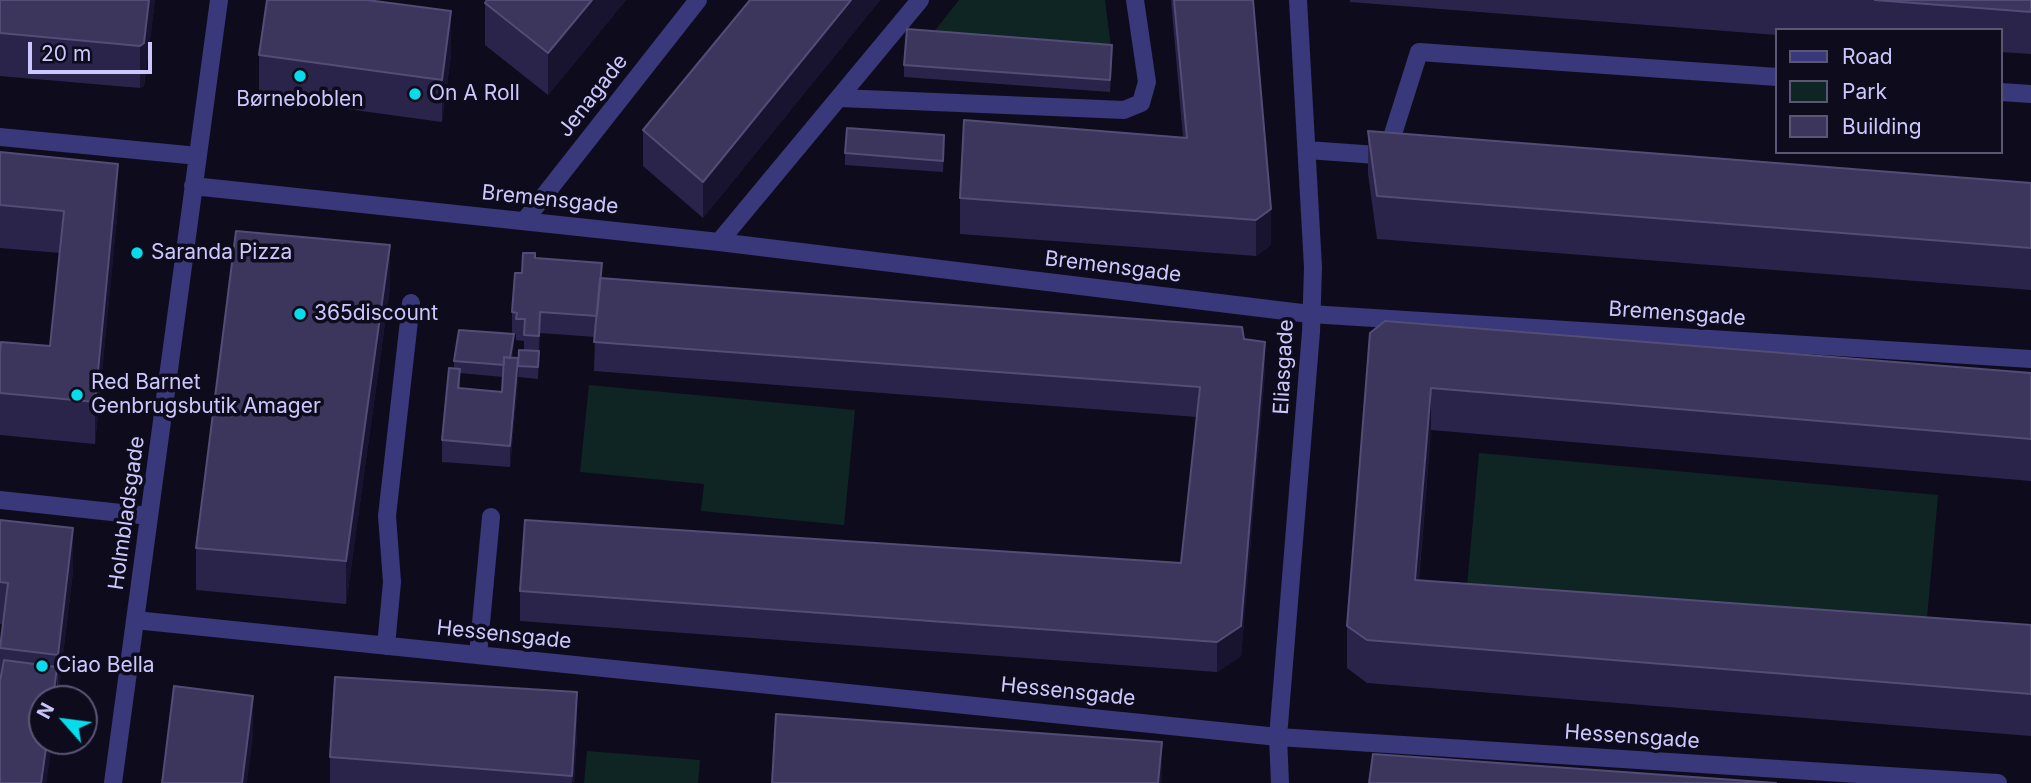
<!DOCTYPE html>
<html>
<head>
<meta charset="utf-8">
<style>
	body { margin:0 }
	#map { position:relative; width:2031px; height:783px; overflow:hidden; background:#0e0c1c; font-family:Inter,sans-serif }
	canvas { display:block }
	.legend { position:absolute; left:1775px; top:28px; width:228px; height:126px; box-sizing:border-box; background:#0e0c1c; border:2px solid #5a5776; margin:0; padding:9px 12px; list-style:none; font-size:21px; color:#ccc8fd }
	.legend li { display:flex; align-items:center; gap:14px; height:35px }
	.legend b { width:35px; border:2px solid #5a5776 }
	.north { position:absolute; left:28px; top:685px; width:70px; height:70px; box-sizing:border-box; background:#0e0c1c; border:2px solid #5a5776; border-radius:50%; rotate:298deg; font-size:19px; font-weight:700; line-height:28px; text-align:center; color:#ccc8fd }
	.north::after { content:''; display:block; margin:auto; width:24px; height:32px; background:#07dceb; clip-path:polygon(50% 0,100% 100%,50% 72%,0 100%) }
	.scale { position:absolute; left:28px; top:42px; width:124px; height:32px; box-sizing:border-box; border:4px solid #ccc8fd; border-top:0; padding-left:9px; font-size:21px; line-height:24px; white-space:nowrap; color:#ccc8fd; -webkit-text-stroke:5px #0e0c1c; paint-order:stroke }
</style>
</head>
<body>
<div id="map">
<canvas width="2031" height="783"></canvas>
<ul class="legend">
<li><b style="height:9px;background:#38387a"></b>Road</li>
<li><b style="height:19px;background:#0f2524"></b>Park</li>
<li><b style="height:19px;background:#3c365d"></b>Building</li>
</ul>
<div class="north">N</div>
<div class="scale">20 m</div>
</div>
<script>
const context = document.querySelector('canvas').getContext('2d');
context.lineJoin = 'round';
function fill(path, color) { context.fillStyle = color; context.fill(path, 'evenodd'); }
const shape = rows => new Path2D(rows.map(r => 'M' + r).join(''));
function trace(path, color, width, dash) { context.strokeStyle = color; context.lineWidth = width; context.lineCap = dash ? 'butt' : 'round'; context.setLineDash(dash || []); context.stroke(path); }
function drawText(font, color, halo, rows, align = 'center') {
  context.font = font + ' Inter,sans-serif'; context.lineWidth = 7; context.setLineDash([]); context.textBaseline = 'middle'; context.strokeStyle = halo; context.fillStyle = color; for (const [text, x, y, turn = 0] of rows) {
    context.save(); context.translate(x, y); context.rotate((+turn || 0) * Math.PI / 180); context.textAlign = isNaN(turn) ? turn : align; if (halo) context.strokeText(text, 0, 0); context.fillText(text, 0, 0); context.restore();
  }
}
fill(shape([
	[959,0,1105,0,1112,56,926,42],
	[589,385,855,410,844,525,701,511,704,484,580,472],
	[1479,453,1938,495,1925,640,1466,598],
	[587,751,700,760,698,783,584,783]
]), '#0f2524');
trace(shape([
	[2001,92,2031,94],
	[840,98,1124,110,1141,103,1147,82,1135,0],
	[0,137,198,156],
	[1307,150,1391,156],
	[1386,156,1419,52,1777,77],
	[193,186,719,242,1310,314,2031,359],
	[525,220,698,0],
	[719,242,920,0],
	[0,500,149,516],
	[135,620,1278,737,1998,783],
	[386,646,392,582,387,516,411,303],
	[478,655,491,517],
	[113,783,219,0],
	[1280,783,1278,737,1311,332,1313,267,1298,0]
]), '#38387a', 18);
fill(shape([
	[0,0,155,0,144,86,140,88,0,76],
	[626,0,548,95,485,45,485,3],
	[750,0,880,0,703,218,643,166,643,130],
	[1171,0,1253,0,1271,245,1256,256,960,234,960,198,1183,137],
	[1350,0,2031,0,2031,54,2001,52,2001,30,1777,30,1777,35,1350,2],
	[451,54,442,122,259,97,259,55],
	[1112,56,1110,92,904,77,904,65],
	[1368,131,2031,183,2031,290,1377,239,1368,174],
	[944,147,943,172,845,165,845,153],
	[0,152,118,206,95,444,0,435,0,354,50,346,60,253,0,248],
	[535,258,602,278,1244,339,1265,372,1241,656,1217,672,520,621,520,591,1181,563,1197,417,594,371,595,337,540,333,538,379,518,377,519,350,524,350,524,341,516,340,516,334,514,334,514,345,512,358,518,380,510,467,442,462,442,440,454,369,454,361,512,334,512,312,522,273],
	[460,373,503,377,502,392,460,388],
	[390,287,346,604,196,590,196,548],
	[1370,333,2031,373,2031,481,1431,430,1419,581,2031,625,2031,736,1367,683,1347,668,1347,626],
	[0,520,73,571,58,697,57,697,42,741,52,741,46,783,0,783,0,648,3,624,0,624],
	[577,734,574,783,330,783,330,757]
]), '#2a244a');
fill(shape([
	[149,0,155,0,144,86,140,88,140,46],
	[592,0,626,0,548,95,548,53],
	[851,0,880,0,703,218,703,182],
	[451,11,451,54,442,122,442,80],
	[118,164,118,206,95,444,95,402],
	[1271,209,1271,245,1256,256,1256,220],
	[390,245,390,287,346,604,346,561],
	[540,312,540,333,538,379,539,336],
	[514,334,514,345,509,377,509,366],
	[1265,342,1265,372,1241,656,1217,672,1217,642],
	[518,358,518,380,510,467,510,446],
	[1431,388,1431,430,1415,623,1415,580],
	[73,528,73,571,58,697,58,655],
	[57,667,57,699,53,699],
	[577,692,577,734,574,783,572,783],
	[253,696,253,738,247,783,242,783],
	[47,741,52,741,46,783,41,783],
	[1162,742,1162,783,1158,783]
]), '#18132f');
const building = shape([
	[0,0,149,0,144,43,140,46,0,33,0,0],
	[267,0,367,0,451,11,442,80,259,55,267,0],
	[487,0,592,0,548,53,485,3,487,0],
	[750,0,851,0,703,182,643,130,750,0],
	[1174,0,1253,0,1271,209,1256,220,960,198,964,120,1187,138,1174,0],
	[1875,0,2031,0,2031,12,1875,0],
	[907,29,1112,45,1110,80,904,65,907,29],
	[847,128,944,135,943,161,845,153,847,128],
	[1368,131,2031,183,2031,248,1377,196,1368,131],
	[0,152,118,164,95,402,0,393,0,354,1,342,50,346,64,211,0,205,0,152],
	[236,231,390,245,346,561,196,548,236,231],
	[523,253,535,253,535,258,602,263,597,316,540,312,539,336,524,335,525,319,516,319,517,313,512,312,515,273,522,273,523,253],
	[600,278,1242,327,1244,339,1265,342,1241,626,1217,642,520,591,525,520,1181,563,1200,387,594,342,600,278],
	[1385,321,2031,373,2031,439,1431,388,1415,580,2031,625,2031,694,1367,640,1347,626,1370,333,1385,321],
	[459,330,514,334,510,358,504,357,504,365,454,361,459,330],
	[519,350,539,351,538,367,518,366,519,350],
	[504,357,518,358,510,446,442,440,449,368,460,369,458,388,502,392,504,357],
	[0,520,73,528,58,655,0,648,8,583,0,582,0,520],
	[4,660,57,667,53,699,42,699,42,741,47,741,41,783,0,783,0,681,4,660],
	[335,677,577,692,572,776,330,757,335,677],
	[174,686,253,696,242,783,162,783,174,686],
	[776,714,1162,742,1158,783,772,783,776,714],
	[1373,754,1776,783,1369,783,1373,754]
]);
fill(building, '#3c365d');
trace(building, '#524d76', 2);
for (const [x, y, r, color] of [
	[300,76,7,"#07dceb"],
	[415,94,7,"#07dceb"],
	[137,253,7,"#07dceb"],
	[300,314,7,"#07dceb"],
	[77,395,7,"#07dceb"],
	[42,666,7,"#07dceb"]
]) { const dot = new Path2D(); dot.arc(x, y, r, 0, 2 * Math.PI); context.fillStyle = color; context.fill(dot); trace(dot, '#0e0c1c', 2.5); }
drawText('21px', '#ccc8fd', '#0e0c1c', [
	["On A Roll",429,94],
	["Børneboblen",300,100,"center"],
	["Saranda Pizza",151,253],
	["365discount",314,314],
	["Red Barnet",91,383],
	["Genbrugsbutik Amager",91,407],
	["Ciao Bella",56,666]
], 'left');
drawText('21px', '#ccc8fd', '#0e0c1c', [
	["Jenagade",593,96,-52],
	["Bremensgade",550,200,6],
	["Bremensgade",1113,267,7],
	["Bremensgade",1677,314,4],
	["Eliasgade",1284,367,-87],
	["Holmbladsgade",127,513,-82],
	["Hessensgade",504,635,6],
	["Hessensgade",1068,692,6],
	["Hessensgade",1632,737,4]
]);
</script>
</body>
</html>
